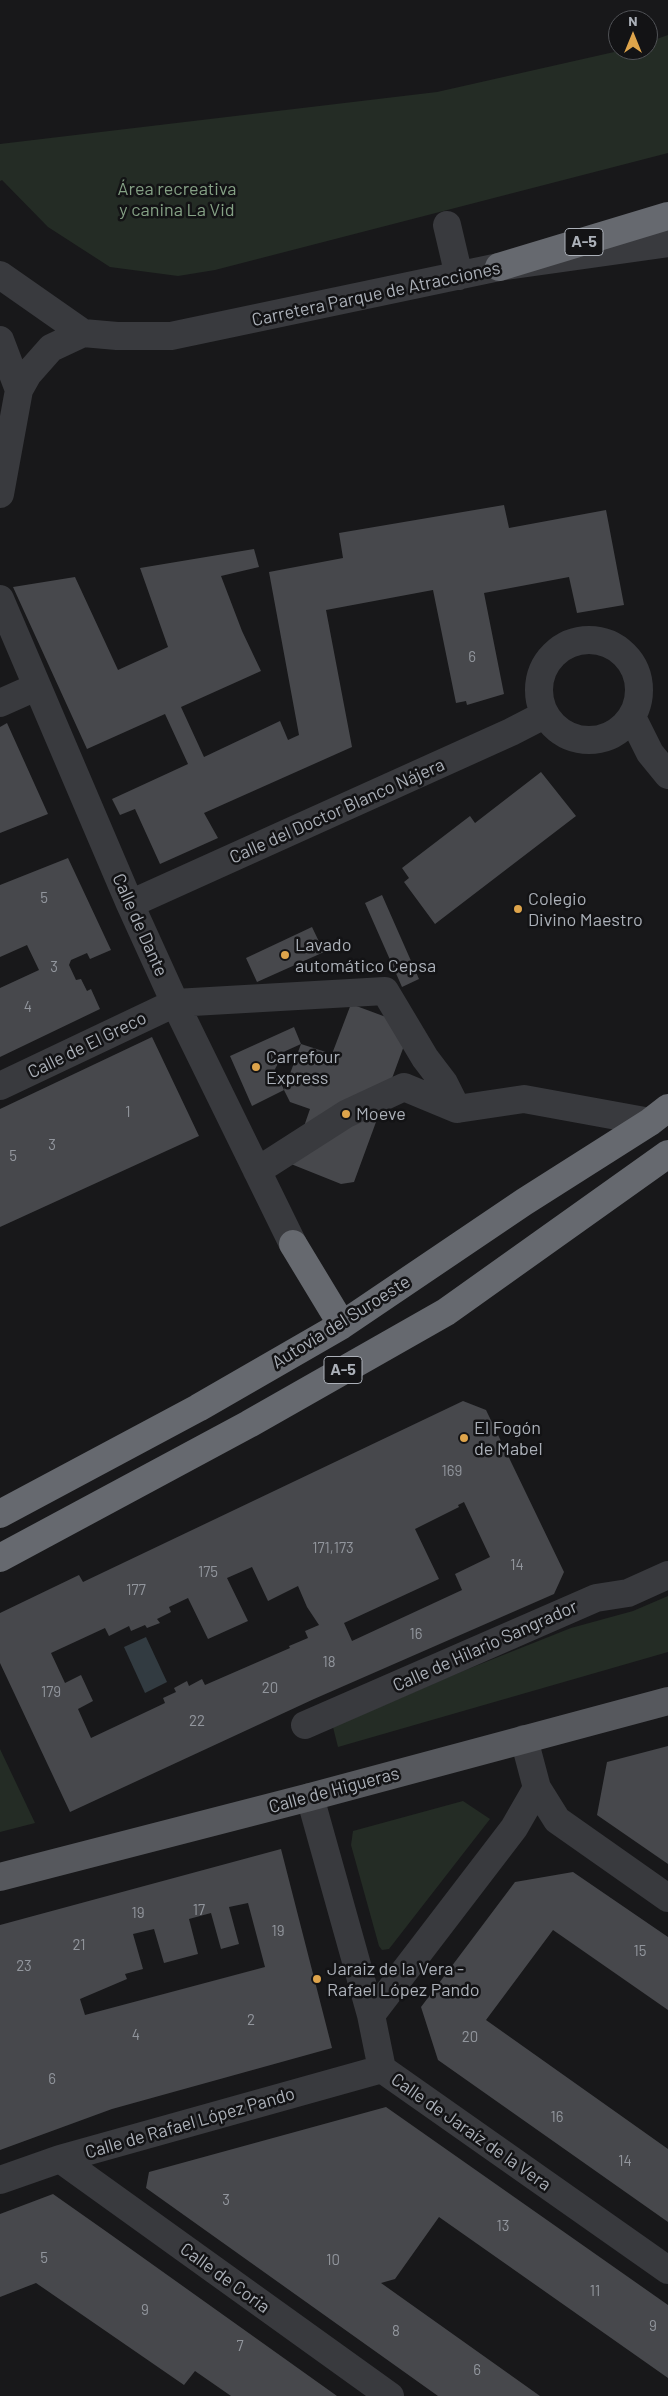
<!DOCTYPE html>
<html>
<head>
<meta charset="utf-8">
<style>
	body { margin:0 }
	#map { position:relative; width:668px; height:2396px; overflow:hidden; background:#18181a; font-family:Barlow,sans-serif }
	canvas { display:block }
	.north { position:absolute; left:608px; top:10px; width:50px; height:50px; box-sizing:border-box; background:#131315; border:1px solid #505256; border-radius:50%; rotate:0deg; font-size:14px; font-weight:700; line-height:20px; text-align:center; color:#abb0b8 }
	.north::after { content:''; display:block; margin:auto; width:18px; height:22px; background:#dea44b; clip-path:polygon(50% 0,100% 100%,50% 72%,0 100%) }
</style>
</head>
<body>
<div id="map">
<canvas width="668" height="2396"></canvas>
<div class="north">N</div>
</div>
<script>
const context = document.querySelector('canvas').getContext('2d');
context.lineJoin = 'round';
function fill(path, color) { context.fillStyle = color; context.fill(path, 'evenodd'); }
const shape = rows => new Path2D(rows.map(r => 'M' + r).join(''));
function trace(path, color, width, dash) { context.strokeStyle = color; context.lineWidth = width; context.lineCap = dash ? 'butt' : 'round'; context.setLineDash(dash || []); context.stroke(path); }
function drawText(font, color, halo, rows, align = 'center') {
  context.font = font + ' Barlow,sans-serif'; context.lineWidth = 5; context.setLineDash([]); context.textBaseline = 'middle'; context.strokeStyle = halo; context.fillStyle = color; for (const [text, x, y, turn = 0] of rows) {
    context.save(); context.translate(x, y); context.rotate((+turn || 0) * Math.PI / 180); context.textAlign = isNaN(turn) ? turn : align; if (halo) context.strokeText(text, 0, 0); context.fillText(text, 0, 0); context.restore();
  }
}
fill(shape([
	[668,35,668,153,215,270,178,276,110,267,48,227,2,180,0,181,0,144,437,92,623,50,648,50,648,42],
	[668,1596,668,1652,338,1747,333,1727,463,1671,571,1628,633,1611],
	[0,1749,35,1823,0,1832],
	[463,1801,490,1819,389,1949,382,1950,379,1946,351,1845,353,1831]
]), '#242c25');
fill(shape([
	[146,1637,167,1682,145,1693,124,1647]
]), '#323b41');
fill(shape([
	[504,505,509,528,606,510,624,605,577,613,569,577,484,593,504,694,467,705,466,701,456,703,433,590,326,610,352,747,204,813,218,838,160,864,135,809,120,815,112,799,188,764,165,714,87,749,13,587,75,577,118,670,168,647,140,568,254,549,259,567,221,576,242,631,261,671,181,707,204,757,280,721,288,740,299,735,269,572,343,558,339,533],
	[7,723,48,814,0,833,0,727],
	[541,772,576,816,435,924,404,882,409,878,402,868,470,816,475,823],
	[68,858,111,950,90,959,87,953,71,960,69,965,76,980,81,979,87,991,91,989,100,1009,0,1057,0,988,39,970,27,945,0,957,0,885],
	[382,895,419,979,402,987,365,903],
	[312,927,324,952,257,982,246,958],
	[351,1004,394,1020,405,1043,354,1182,341,1184,291,1164,310,1109,290,1102,284,1090,301,1044,279,1054,280,1060,275,1069,284,1090,252,1106,230,1056,294,1027,301,1044,332,1054],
	[152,1037,199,1136,0,1227,0,1109],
	[463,1401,486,1410,564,1572,554,1594,314,1699,70,1812,0,1663,0,1613,79,1575,83,1582],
	[464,1502,490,1557,455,1574,462,1590,352,1641,344,1623,439,1579,415,1529,459,1507,458,1505],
	[252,1567,268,1601,298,1586,307,1607,319,1625,305,1631,308,1638,289,1646,290,1648,205,1685,202,1679,189,1686,187,1681,174,1688,176,1692,163,1698,165,1703,91,1738,78,1709,93,1701,81,1675,65,1683,51,1653,105,1628,109,1636,129,1626,131,1631,145,1625,147,1628,160,1623,157,1619,171,1612,169,1607,188,1598,208,1639,248,1621,227,1578],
	[668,1746,668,1864,597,1815,607,1762],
	[281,1849,332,2048,112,2109,0,2150,0,1925],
	[248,1903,265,1967,85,2015,80,1999,127,1979,125,1974,143,1969,133,1934,154,1929,164,1963,198,1954,189,1919,211,1913,221,1949,239,1944,229,1907],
	[573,1872,668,1937,668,2010,553,1930,486,2020,668,2149,668,2222,438,2060,421,2007,515,1882],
	[386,2107,668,2305,668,2378,439,2217,395,2279,381,2283,540,2396,438,2396,146,2188,149,2172],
	[53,2194,107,2232,337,2396,231,2396,195,2371,184,2385,36,2283,0,2297,0,2214]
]), '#47484c');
trace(shape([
	[447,225,459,276],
	[0,275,83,333],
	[0,340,19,390],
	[0,494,19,390,28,374,51,348,83,333,117,336,171,336,499,267,668,243],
	[0,599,130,904,175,1003,293,1244],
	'539 690a50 50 0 1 1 100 0a50 50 0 1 1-100 0Z',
	[0,703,36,687],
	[632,717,650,753,668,775],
	[130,904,511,732,544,715],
	[0,1086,175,1003,385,991,425,1058,444,1083,457,1109],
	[257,1171,346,1114,404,1087,457,1109,524,1099,650,1122],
	[305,1725,596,1598,628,1593,668,1575],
	[524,1739,537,1788,557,1820,668,1898],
	[310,1797,371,2015,382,2069,668,2270],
	[371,2015,514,1828,537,1788],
	[60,2159,390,2396],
	[0,2180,60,2159,382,2069]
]), '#393a3e', 28);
trace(shape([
	[0,1877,310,1797,668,1701]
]), '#56585d', 28);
trace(shape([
	[499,267,668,216],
	[293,1244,342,1325],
	[0,1514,198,1408,342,1325,524,1202,650,1122,668,1108],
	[0,1558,249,1424,446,1312,668,1154]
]), '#66696f', 28);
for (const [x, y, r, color] of [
	[518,909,5,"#dea44b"],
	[285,955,5,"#dea44b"],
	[256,1067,5,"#dea44b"],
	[346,1114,5,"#dea44b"],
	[464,1438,5,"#dea44b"],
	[317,1979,5,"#dea44b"]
]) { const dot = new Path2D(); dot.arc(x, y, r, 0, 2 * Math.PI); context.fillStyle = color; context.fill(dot); trace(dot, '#131315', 2); }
drawText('15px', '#92969d', null, [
	["6",472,657],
	["5",44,898],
	["3",54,967],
	["4",28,1007],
	["1",128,1112],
	["3",52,1145],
	["5",13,1156],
	["169",452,1471],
	["171,173",333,1548],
	["14",517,1565],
	["175",208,1572],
	["177",136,1590],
	["16",416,1634],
	["18",329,1662],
	["20",270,1688],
	["179",51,1692],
	["22",197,1721],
	["17",199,1910],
	["19",138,1913],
	["19",278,1931],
	["21",79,1945],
	["15",640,1951],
	["23",24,1966],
	["2",251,2020],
	["4",136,2035],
	["20",470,2037],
	["6",52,2079],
	["16",557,2117],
	["14",625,2161],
	["3",226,2200],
	["13",503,2226],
	["5",44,2258],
	["10",333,2260],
	["11",595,2291],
	["9",145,2310],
	["9",653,2326],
	["8",396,2331],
	["7",240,2346],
	["6",477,2370]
]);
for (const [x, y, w] of [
	[584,242,38],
	[343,1370,38]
]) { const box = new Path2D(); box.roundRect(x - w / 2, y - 13.5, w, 27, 4); context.fillStyle = '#131315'; context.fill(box); trace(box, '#abb0b8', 1); }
drawText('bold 16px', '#abb0b8', null, [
	["A-5",584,242],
	["A-5",343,1370]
]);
drawText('18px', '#85a185', '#131315', [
	["Área recreativa",177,189],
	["y canina La Vid",177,210]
]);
drawText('18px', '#abb0b8', '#131315', [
	["Carretera Parque de Atracciones",376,294,-12],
	["Calle del Doctor Blanco Nájera",337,811,-24],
	["Calle de Dante",140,925,66],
	["Calle de El Greco",87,1045,-26],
	["Autovía del Suroeste",341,1322,-32],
	["Calle de Hilario Sangrador",485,1646,-24],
	["Calle de Higueras",334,1790,-15],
	["Calle de Rafael López Pando",190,2123,-16],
	["Calle de Jaraíz de la Vera",471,2132,35],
	["Calle de Coria",225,2278,36]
]);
drawText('18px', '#abb0b8', '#131315', [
	["Colegio",528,899],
	["Divino Maestro",528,920],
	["Lavado",295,945],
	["automático Cepsa",295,966],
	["Carrefour",266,1057],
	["Express",266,1078],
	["Moeve",356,1114],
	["El Fogón",474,1428],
	["de Mabel",474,1449],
	["Jaraiz de la Vera -",327,1969],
	["Rafael López Pando",327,1990]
], 'left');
</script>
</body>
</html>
